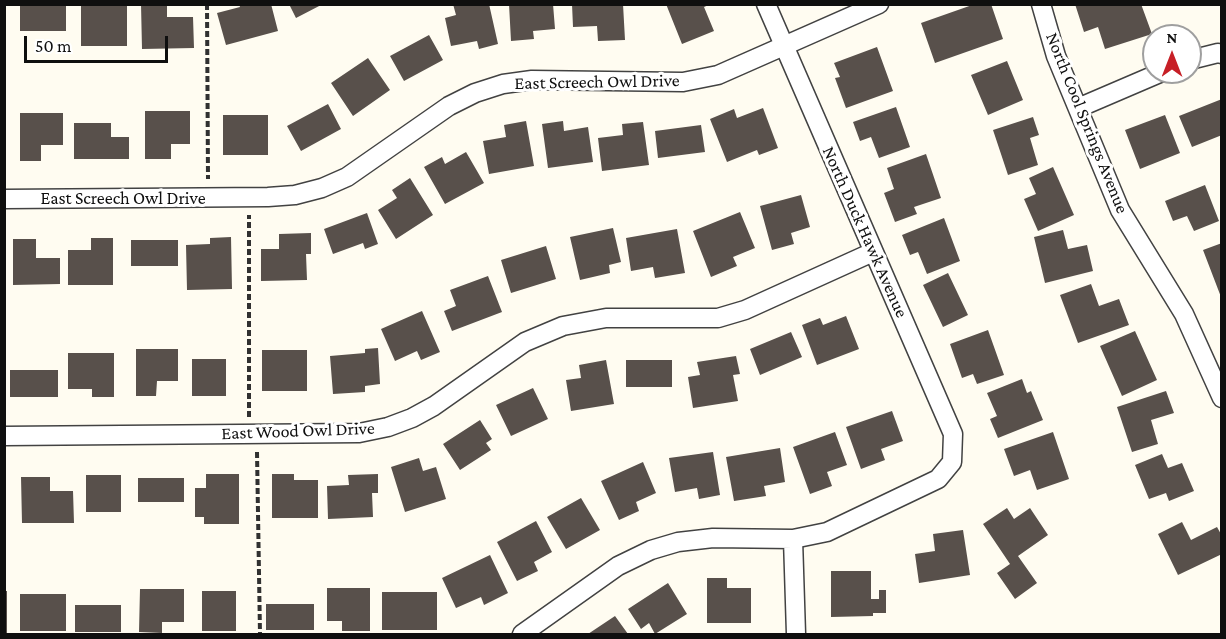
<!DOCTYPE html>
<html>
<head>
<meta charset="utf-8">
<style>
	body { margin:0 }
	#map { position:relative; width:1226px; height:639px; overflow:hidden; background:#fffcf1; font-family:"Crimson Pro",serif }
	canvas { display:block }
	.frame { position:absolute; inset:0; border:6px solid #0f0f0f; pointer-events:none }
	.north { position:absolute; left:1142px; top:24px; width:60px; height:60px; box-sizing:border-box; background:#fff; border:2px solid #9f9f9f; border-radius:50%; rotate:0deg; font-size:16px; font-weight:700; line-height:24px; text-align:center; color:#0f0f0f }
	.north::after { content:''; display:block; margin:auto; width:21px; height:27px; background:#c71f26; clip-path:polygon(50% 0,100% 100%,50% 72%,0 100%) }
	.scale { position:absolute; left:24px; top:36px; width:144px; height:27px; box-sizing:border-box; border:3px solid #0f0f0f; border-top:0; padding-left:8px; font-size:18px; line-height:21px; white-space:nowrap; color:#0f0f0f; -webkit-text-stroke:4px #fff; paint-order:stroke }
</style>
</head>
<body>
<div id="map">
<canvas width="1226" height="639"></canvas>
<div class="frame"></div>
<div class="north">N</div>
<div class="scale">50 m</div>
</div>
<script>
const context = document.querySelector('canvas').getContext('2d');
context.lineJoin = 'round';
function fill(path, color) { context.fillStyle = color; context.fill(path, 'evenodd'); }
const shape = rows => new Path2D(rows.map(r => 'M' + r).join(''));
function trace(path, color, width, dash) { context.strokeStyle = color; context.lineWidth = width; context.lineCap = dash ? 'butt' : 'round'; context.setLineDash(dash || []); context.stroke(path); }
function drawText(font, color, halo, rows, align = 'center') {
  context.font = font + ' "Crimson Pro",serif'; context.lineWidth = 6; context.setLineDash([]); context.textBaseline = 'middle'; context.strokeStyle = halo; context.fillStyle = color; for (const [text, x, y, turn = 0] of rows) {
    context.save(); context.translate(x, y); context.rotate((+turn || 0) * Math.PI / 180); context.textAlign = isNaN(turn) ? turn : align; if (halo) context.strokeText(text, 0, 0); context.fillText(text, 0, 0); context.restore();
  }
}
fill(shape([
	[20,4,66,4,66,31,20,31],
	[141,4,167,4,167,17,193,17,194,48,142,49],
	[239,4,271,4,278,31,226,45,217,13,240,7],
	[289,4,323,4,296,18],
	[453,4,489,4,498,44,479,49,477,41,451,46,445,18,456,15],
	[509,4,553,4,555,29,533,31,534,39,511,41],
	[572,4,623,4,625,40,598,41,597,26,573,27],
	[666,4,711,4,704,7,714,31,682,44],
	[975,4,991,4,1003,39,935,63,921,23],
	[1075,4,1141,4,1152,34,1105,49,1098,27,1084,32],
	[81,5,127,5,127,46,81,46],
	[429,35,443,60,404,81,390,56],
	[877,47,893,91,846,108,835,78,840,77,834,63],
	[368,58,390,90,353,116,331,83],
	[1007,61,1023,100,988,115,971,75],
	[1222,99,1222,135,1192,147,1179,116],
	[328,104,341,129,301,151,287,126],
	[896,107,910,147,879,158,871,137,860,141,853,122],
	[763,108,778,148,759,155,757,150,727,162,710,119,734,109,737,118],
	[145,111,190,111,190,144,171,144,171,159,145,159],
	[20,113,63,113,63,145,41,145,41,161,20,161],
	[223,115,268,115,268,155,223,155],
	[1165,115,1180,153,1140,169,1125,130],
	[1033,117,1039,135,1030,138,1038,165,1008,175,993,130],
	[526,121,534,166,489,174,483,141,506,137,504,125],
	[563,121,564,131,588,127,593,162,548,168,542,124],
	[643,122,649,165,602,171,598,138,623,135,622,124],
	[74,123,111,123,111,137,129,137,129,159,74,159],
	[701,125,705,152,658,158,655,131],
	[466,152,484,183,445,204,424,167,442,157,445,164],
	[926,154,941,198,914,207,917,214,895,222,884,193,894,189,887,168],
	[1053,167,1074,215,1038,231,1024,199,1036,194,1029,178],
	[410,178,433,215,396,239,378,210,397,198,392,190],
	[1205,185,1219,221,1194,231,1187,216,1173,221,1165,201],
	[801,195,810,227,791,233,794,244,772,250,760,206],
	[740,212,755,248,733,257,737,266,711,277,693,231],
	[367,213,378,244,365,249,363,243,333,254,324,229],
	[944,218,960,261,927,274,918,252,910,255,902,235],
	[613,228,621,262,609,265,610,273,580,280,570,237],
	[677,229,685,273,655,278,653,267,631,271,626,238],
	[1063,230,1068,249,1087,245,1093,271,1045,283,1034,237],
	[311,233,311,254,306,254,307,280,261,281,261,249,279,249,279,234],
	[231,237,232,289,187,290,186,245,210,244,210,238],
	[91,238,113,238,113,285,68,285,68,250,91,250],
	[13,239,36,239,36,258,60,258,60,284,13,285],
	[131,240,178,240,178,266,131,266],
	[1222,243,1222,297,1221,297,1203,250],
	[546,246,556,279,511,293,501,260],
	[948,273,968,315,943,327,923,285],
	[488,276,502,312,452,331,444,311,456,306,450,290],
	[1091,284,1099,306,1119,299,1129,325,1078,343,1060,295],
	[422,311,440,352,421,360,417,351,395,361,381,329],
	[846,316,859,349,817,365,802,325,820,318,823,325],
	[988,330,1004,375,977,384,973,374,962,378,950,344],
	[1135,331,1157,380,1122,396,1100,346],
	[791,332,802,357,760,375,750,349],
	[378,348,380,384,365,386,365,392,333,394,330,356,365,353,365,349],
	[136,349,178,349,178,381,157,381,156,396,136,396],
	[262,350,307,350,307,391,262,391],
	[68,353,114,353,114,397,92,397,92,389,68,389],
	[736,356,740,374,733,375,738,401,693,408,688,377,700,375,697,362],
	[192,359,226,359,226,396,192,396],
	[606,360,614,404,571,411,566,380,581,378,579,365],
	[626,360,672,360,672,387,626,387],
	[10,370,58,370,58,397,10,397],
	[1022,379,1027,393,1031,391,1043,420,998,438,990,419,997,416,987,393],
	[533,388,548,419,511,436,496,405],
	[1166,391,1174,413,1151,420,1158,444,1132,452,1117,407],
	[892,411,903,441,881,449,885,460,861,469,846,427],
	[480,420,492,439,486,443,491,450,460,470,443,444],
	[835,432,847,465,827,472,832,486,810,494,793,447],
	[1053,432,1069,479,1037,490,1030,470,1014,476,1004,449],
	[780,448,785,482,764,486,766,496,734,501,726,457],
	[713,452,720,495,699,499,697,488,675,492,669,458],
	[1162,454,1168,468,1182,463,1194,491,1169,501,1166,493,1149,499,1135,465],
	[419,458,423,471,436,467,446,499,405,512,391,467],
	[643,462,656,493,636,502,639,511,619,520,601,481],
	[206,474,239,474,239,524,204,524,204,517,195,517,195,488,206,488],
	[272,474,294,474,294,480,318,480,318,518,272,518],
	[378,474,378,493,372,493,373,517,328,519,327,486,349,485,348,475],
	[86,475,121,475,121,512,86,512],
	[21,477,50,477,50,491,73,491,74,523,22,523],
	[138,478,184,478,184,502,138,502],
	[581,498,600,530,566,549,547,517],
	[1007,508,1014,519,1030,508,1048,535,1018,556,1037,583,1015,599,997,573,1010,564,983,524],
	[536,521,552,552,534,562,538,571,517,581,497,542],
	[1182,522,1191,540,1217,527,1222,536,1222,554,1178,575,1158,534],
	[963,530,970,575,919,583,915,554,935,551,933,534],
	[490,555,508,593,484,605,481,597,456,608,442,578],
	[831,571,871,571,871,599,879,599,879,590,886,590,886,613,873,613,873,616,831,617],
	[707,578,727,578,727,588,751,588,751,623,707,623],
	[668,583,687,614,655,634,649,623,641,629,628,609],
	[327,588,370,588,370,631,342,631,342,621,327,621],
	[140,589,184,589,184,622,162,622,162,633,139,632],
	[4,591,7,591,7,634,4,634],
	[202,591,236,591,236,631,202,631],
	[382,592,437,592,437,630,382,630],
	[20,594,66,594,66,631,20,631],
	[266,604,314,604,314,630,266,630],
	[75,605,121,605,121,632,75,632],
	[615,616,628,634,588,634]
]), '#58504b');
const street = shape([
	[1041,4,1056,56,1120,210,1184,314,1222,398],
	[1190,60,1218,53,1222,54],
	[1078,108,1162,72],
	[4,199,268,197,295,195,322,188,347,177,449,106,475,93,503,84,532,80,683,82,718,75,879,4],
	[4,436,359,433,388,427,412,418,434,406,525,342,563,326,606,318,718,318,745,310,873,252],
	[793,539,796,634],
	[522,634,618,566,651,550,678,542,713,538,793,539,827,532,938,479,952,462,953,434,766,4]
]);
trace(street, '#424242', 21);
trace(shape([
	[207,4,208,179],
	[249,417,249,215],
	[257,452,260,634]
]), '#313131', 4, [6, 3]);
trace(street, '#fff', 18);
drawText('18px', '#0f0f0f', '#fff', [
	["East Screech Owl Drive",597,82,-1],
	["North Cool Springs Avenue",1087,123,68],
	["East Screech Owl Drive",123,198],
	["North Duck Hawk Avenue",865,232,66],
	["East Wood Owl Drive",298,431,-2]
]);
</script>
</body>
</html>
